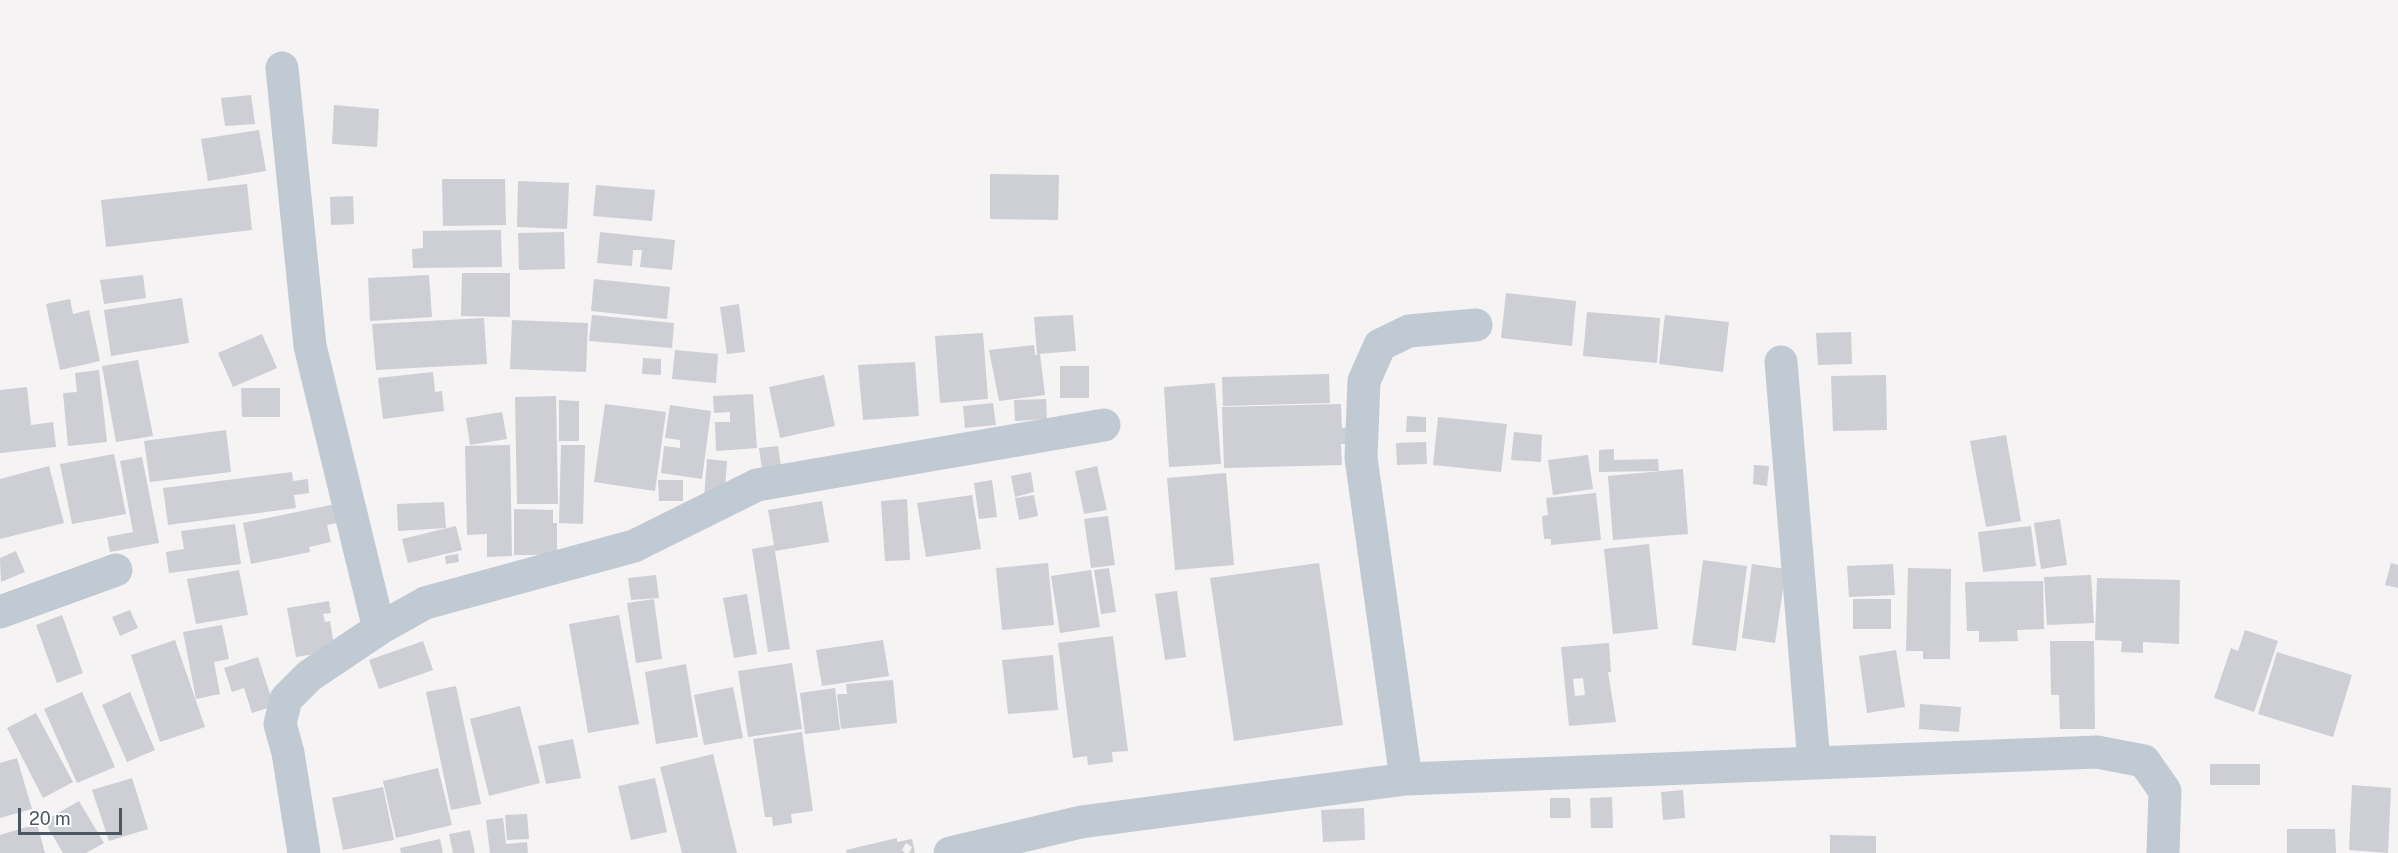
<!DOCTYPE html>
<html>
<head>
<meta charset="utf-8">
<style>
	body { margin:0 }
	#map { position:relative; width:2398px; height:853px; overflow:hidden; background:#f5f3f3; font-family:"Public Sans",sans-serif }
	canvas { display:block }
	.scale { position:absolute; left:18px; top:808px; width:104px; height:27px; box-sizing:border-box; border:3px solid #4a5661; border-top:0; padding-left:8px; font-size:18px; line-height:21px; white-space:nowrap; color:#4a5661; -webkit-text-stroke:4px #fff; paint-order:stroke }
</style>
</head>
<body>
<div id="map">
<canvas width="2398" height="853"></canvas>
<div class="scale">20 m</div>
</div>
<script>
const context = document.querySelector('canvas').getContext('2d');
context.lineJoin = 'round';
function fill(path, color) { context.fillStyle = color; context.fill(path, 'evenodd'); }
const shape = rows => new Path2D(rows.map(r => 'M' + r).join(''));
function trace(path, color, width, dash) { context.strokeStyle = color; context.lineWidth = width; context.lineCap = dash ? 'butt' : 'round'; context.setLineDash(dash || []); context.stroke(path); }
fill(shape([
	[251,95,255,124,225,126,221,98],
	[334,105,379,109,377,147,332,144],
	[259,130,266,171,208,181,201,139],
	[990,174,1059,175,1058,220,990,219],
	[442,179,505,179,506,225,443,226],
	[518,181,569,183,567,229,517,227],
	[247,184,252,230,106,247,101,200],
	[596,185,655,190,652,221,593,216],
	[353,196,354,224,331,225,330,197],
	[501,230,502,267,413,268,412,249,423,248,423,231],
	[564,232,565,269,519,270,518,233],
	[600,232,675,240,672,270,640,267,642,250,633,250,632,266,597,263],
	[462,273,510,273,510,317,461,316],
	[143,275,146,298,104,304,100,280],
	[429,275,432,317,370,321,368,278],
	[594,279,670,287,667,319,591,311],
	[1506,293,1576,301,1572,346,1501,338],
	[182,298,189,343,111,356,104,310],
	[70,299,73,314,89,310,100,361,60,370,46,304],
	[739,304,745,352,727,354,720,307],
	[1587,312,1660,318,1657,363,1583,356],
	[592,315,674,323,672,348,589,341],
	[1073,315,1076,351,1037,354,1034,317],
	[1665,315,1729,322,1723,372,1659,364],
	[484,318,487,364,376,370,372,324],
	[512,320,588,323,586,372,510,369],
	[1851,332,1852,364,1818,365,1816,333],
	[983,333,988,399,940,403,935,336],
	[262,334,277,368,233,387,218,353],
	[1034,345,1035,355,1040,354,1045,395,999,401,989,350],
	[675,350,718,354,716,383,672,379],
	[643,358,661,359,661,375,642,374],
	[138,360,153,436,116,442,102,366],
	[915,362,919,416,863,420,858,365],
	[1060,366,1089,366,1089,398,1060,398],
	[99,370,107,442,68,446,63,393,77,392,75,373],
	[433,372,435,392,442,391,444,411,383,419,378,378],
	[1329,374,1330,403,1223,406,1222,377],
	[824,375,835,426,780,438,769,387],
	[1886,375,1887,430,1833,431,1831,376],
	[1215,383,1221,464,1169,467,1164,387],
	[27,387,31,425,53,422,56,447,0,453,0,390],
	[241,388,280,388,280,417,242,417],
	[753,394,757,448,716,451,715,422,730,422,730,412,714,413,713,396],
	[556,396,558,504,517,504,515,397],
	[1046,399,1047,419,1015,421,1014,400],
	[559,400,579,401,579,441,559,441],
	[993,403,996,425,965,428,963,406],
	[605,404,666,412,655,491,594,482],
	[1341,404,1342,428,1349,427,1350,444,1341,444,1342,465,1224,468,1222,407],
	[670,405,711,411,702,479,661,473,664,446,680,448,680,440,665,438],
	[502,412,507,439,470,445,466,418],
	[1407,416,1426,417,1426,432,1406,432],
	[1438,417,1507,424,1501,472,1433,465],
	[226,430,231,472,150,482,144,441],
	[1514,432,1542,435,1541,462,1511,460],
	[2006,435,2021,521,1986,527,1970,441],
	[1426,442,1427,464,1397,465,1396,443],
	[510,445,512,556,487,557,487,534,467,535,465,446],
	[561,445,585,445,583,524,559,523],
	[778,446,781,467,762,469,759,448],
	[1614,449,1614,460,1658,459,1659,471,1599,472,1599,450],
	[114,454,126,514,72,524,60,464],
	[1588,455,1593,489,1553,495,1548,460],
	[142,457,159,543,110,552,107,537,133,532,120,461],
	[707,459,727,461,724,501,704,499],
	[1754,465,1769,466,1767,486,1753,484],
	[49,466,64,523,0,539,0,479],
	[1097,466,1107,510,1084,514,1075,471],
	[1683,469,1688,534,1613,540,1608,476],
	[292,472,293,481,308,479,309,493,294,495,296,508,168,525,163,488],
	[1031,472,1034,492,1015,497,1011,476],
	[1226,473,1234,565,1175,570,1167,478],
	[658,480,683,480,683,501,659,501],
	[992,480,997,517,979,519,974,483],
	[1596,493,1601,540,1551,545,1551,539,1544,539,1542,516,1548,515,1546,498],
	[972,495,981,549,926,557,917,503],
	[1034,495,1038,516,1019,520,1015,498],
	[907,499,910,560,885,561,881,501],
	[822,501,829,542,775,551,790,649,768,652,752,549,774,545,768,510],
	[444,502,446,528,398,531,397,504],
	[336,504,341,522,327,525,331,542,309,547,310,552,251,564,243,523],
	[514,509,553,510,553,523,557,523,557,555,514,555],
	[1108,516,1115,565,1091,568,1084,519],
	[2060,519,2067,565,2041,569,2034,523],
	[235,524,241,564,169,573,166,552,184,549,181,531],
	[456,526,462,550,408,563,402,539],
	[2031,526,2036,566,1983,572,1978,532],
	[1649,544,1658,629,1613,634,1604,549],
	[16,551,25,572,1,582,0,558],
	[458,554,459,562,446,564,445,556],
	[1703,560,1747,566,1736,651,1692,645],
	[1048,563,1054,625,1002,630,996,568],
	[1319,563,1343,725,1234,741,1210,578],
	[2391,563,2398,565,2398,588,2385,585],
	[1752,564,1786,569,1775,643,1742,638],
	[1893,564,1895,595,1849,597,1847,566],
	[1109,568,1116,612,1101,614,1094,570],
	[1908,568,1951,569,1950,659,1923,659,1923,651,1906,651],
	[239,570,248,615,196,624,187,579],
	[1091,570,1100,627,1060,633,1051,576],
	[656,575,659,598,631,600,628,578],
	[2091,575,2094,623,2047,625,2044,577],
	[2097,578,2180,580,2179,644,2143,642,2143,653,2121,652,2122,641,2095,640],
	[2043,581,2044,629,2017,630,2018,641,1979,642,1979,631,1967,631,1965,582],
	[1177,591,1186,657,1165,660,1155,594],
	[747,594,757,654,734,658,723,598],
	[654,599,662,659,636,663,627,603],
	[1853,599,1891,599,1891,629,1853,629],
	[329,601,331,613,323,614,325,622,330,621,335,651,296,657,287,608],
	[130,610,138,628,120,636,112,617],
	[62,615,83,673,57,683,36,625],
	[619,615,639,724,588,733,569,624],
	[222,625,229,659,214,662,220,694,196,699,183,632],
	[2245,630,2278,641,2254,712,2214,698,2231,648,2238,651],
	[1113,636,1128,751,1112,752,1113,762,1088,765,1087,756,1073,758,1058,643],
	[175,640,205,727,160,742,131,655],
	[883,640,889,676,822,686,816,650],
	[423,641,433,670,379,689,369,660],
	[2050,641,2094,641,2095,729,2060,729,2059,695,2051,695],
	[1609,643,1611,672,1608,672,1616,722,1569,726,1561,647],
	[1583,678,1585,695,1575,696,1573,679],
	[1896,650,1905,707,1867,713,1859,656],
	[2277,652,2352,675,2333,737,2258,714],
	[1053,655,1058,710,1008,714,1002,660],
	[258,657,274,706,252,713,244,688,232,692,224,668],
	[792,663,802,729,748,737,738,671],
	[686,664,698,737,656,744,645,672],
	[893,680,897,723,841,729,837,694,847,694,846,684],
	[456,686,481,804,451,810,426,692],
	[733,687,743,738,704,745,694,695],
	[835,688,840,730,805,734,800,693],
	[82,692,115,767,77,783,44,709],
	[130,692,155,750,127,762,102,705],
	[1920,704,1961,707,1959,732,1919,729],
	[520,706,540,783,489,796,470,719],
	[36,713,73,782,43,798,7,728],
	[802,732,813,811,791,814,792,823,773,826,772,817,765,817,753,739],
	[573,739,581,778,546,784,538,746],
	[713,754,737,853,682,853,660,767],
	[17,758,32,809,0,818,0,763],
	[2210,764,2260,764,2260,785,2210,785],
	[438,768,452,825,396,838,383,781],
	[132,778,148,829,109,841,92,790],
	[655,778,667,832,631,840,618,786],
	[2352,785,2391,788,2388,853,2349,850],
	[383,787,394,840,343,850,332,798],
	[1683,790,1685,818,1663,820,1661,792],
	[1612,797,1613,828,1591,828,1590,798],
	[1550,798,1570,798,1571,818,1550,818],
	[79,801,104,843,86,853,63,853,44,821],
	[1364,808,1365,840,1323,842,1321,810],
	[527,814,529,839,507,840,505,815],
	[503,818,506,844,527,842,528,853,490,853,486,820],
	[37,824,45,853,0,853,0,835],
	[2287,829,2335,829,2336,853,2287,853],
	[470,830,475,853,453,853,449,834],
	[1830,835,1876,836,1876,853,1830,853],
	[897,838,897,842,912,839,915,853,909,853,912,847,906,843,902,850,905,853,847,853,846,850],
	[440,839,443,853,401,853,400,848]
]), '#cdcfd5');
trace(shape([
	[282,68,310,346,379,629],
	[1781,362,1814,763],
	[0,612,116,570],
	[1406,779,1361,458,1364,381,1380,345,1409,331,1476,325],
	[304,853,288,753,280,724,286,699,309,676,379,629,425,603,634,546,757,485,1104,425],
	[950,853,1081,822,1406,779,2097,752,2144,761,2165,791,2163,853]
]), '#c1cad2', 33);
</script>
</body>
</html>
